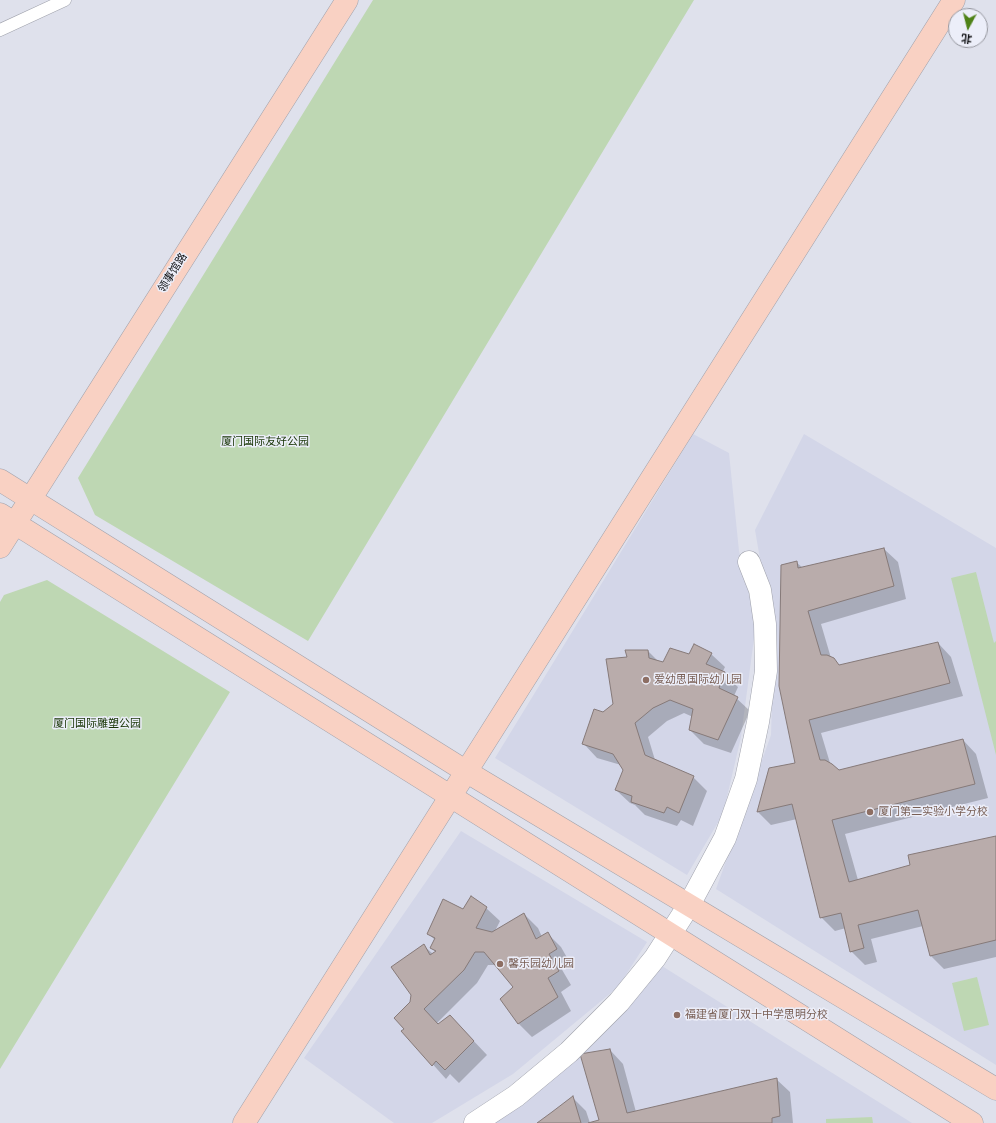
<!DOCTYPE html>
<html>
<head>
<meta charset="utf-8">
<style>
	body { margin:0 }
	#map { position:relative; width:996px; height:1123px; overflow:hidden; background:#dfe1ec; font-family:Poppins,"Noto Sans SC",sans-serif }
	canvas { display:block }
	.north { position:absolute; left:948px; top:8px; width:40px; height:40px; box-sizing:border-box; background:#eceef9; border:1px solid #94959d; border-radius:50%; rotate:187deg; font-size:11px; font-weight:700; line-height:16px; text-align:center; color:#0f1013 }
	.north::after { content:''; display:block; margin:auto; width:14px; height:18px; background:#4e8217; clip-path:polygon(50% 0,100% 100%,50% 72%,0 100%) }
</style>
</head>
<body>
<div id="map">
<canvas width="996" height="1123"></canvas>
<div class="north">北</div>
</div>
<script>
const context = document.querySelector('canvas').getContext('2d');
context.lineJoin = 'round';
function fill(path, color) { context.fillStyle = color; context.fill(path, 'evenodd'); }
const shape = rows => new Path2D(rows.map(r => 'M' + r).join(''));
function trace(path, color, width, dash) { context.strokeStyle = color; context.lineWidth = width; context.lineCap = dash ? 'butt' : 'round'; context.setLineDash(dash || []); context.stroke(path); }
function drawText(font, color, halo, rows, align = 'center') {
  context.font = font + ' Poppins,"Noto Sans SC",sans-serif'; context.lineWidth = 3; context.setLineDash([]); context.textBaseline = 'middle'; context.strokeStyle = halo; context.fillStyle = color; for (const [text, x, y, turn = 0] of rows) {
    context.save(); context.translate(x, y); context.rotate((+turn || 0) * Math.PI / 180); context.textAlign = isNaN(turn) ? turn : align; if (halo) context.strokeText(text, 0, 0); context.fillText(text, 0, 0); context.restore();
  }
}
fill(shape([
	[693,434,729,453,739,551,756,623,741,737,723,814,687,875,495,758],
	[804,434,996,548,996,1065,716,889,771,735,774,640,755,530],
	[461,831,647,942,618,987,513,1074,432,1123,394,1123,304,1058],
	[662,966,912,1123,488,1123]
]), '#d3d6e8');
fill(shape([
	[373,0,694,0,308,641,95,515,78,478],
	[976,572,994,643,996,641,996,755,951,578],
	[47,580,230,692,0,1069,0,602,4,595],
	[977,977,989,1025,964,1031,952,983],
	[872,1117,873,1123,826,1123,826,1119]
]), '#bed7b3');
fill(shape([
	[884,549,898,562,906,599,821,624,831,658,840,666,938,643,951,657,963,696,821,733,830,763,839,771,963,740,976,754,988,798,845,834,858,880,911,866,996,837,996,957,944,969,931,956,923,926,871,939,877,962,865,965,851,951,846,928,835,931,821,917,797,819,771,825,758,812,797,763,796,562,803,568],
	[648,651,659,662,664,663,689,655,711,654,725,667,722,673,738,687,734,696,750,711,731,753,704,744,690,730,693,717,684,713,667,721,648,737,655,760,693,777,707,791,693,826,681,820,677,826,645,815,635,805,630,803,616,790,624,770,621,765,597,758,584,744,603,713,614,705,628,658],
	[486,908,500,921,494,933,524,914,538,928,542,937,547,933,561,947,570,963,561,968,571,985,561,992,571,1011,532,1037,519,1024,501,999,514,987,496,965,488,965,477,983,437,1023,439,1024,450,1016,487,1055,459,1083,450,1074,446,1079,403,1031,406,1029,424,946,433,954,436,952,431,948,435,940,428,933,463,911],
	[610,1050,623,1064,636,1112,776,1079,790,1092,793,1123,592,1123,600,1121],
	[573,1098,586,1111,590,1123,538,1123]
]), '#0003');
const building = shape([
	[884,548,894,586,808,611,821,655,827,655,834,658,839,665,938,642,950,683,809,720,820,760,825,760,832,764,839,770,963,739,975,784,832,820,849,882,910,865,908,855,996,836,996,940,930,956,918,910,858,925,864,948,850,952,841,913,820,918,792,804,757,812,769,768,795,763,779,686,781,565,797,561,798,568,884,548],
	[694,644,712,653,706,664,725,672,719,688,738,697,718,740,689,730,693,709,670,700,653,708,635,723,645,755,694,776,679,813,667,807,664,813,631,802,632,796,615,790,623,770,613,754,582,744,594,709,603,712,613,704,606,659,627,657,625,650,648,650,649,658,663,662,670,648,689,654,694,644],
	[471,896,487,907,476,928,492,932,524,913,536,939,548,932,557,949,549,954,559,971,548,978,558,997,518,1024,500,999,513,987,484,952,475,952,464,970,424,1009,438,1024,450,1015,474,1041,445,1070,436,1061,432,1066,401,1031,404,1029,394,1018,410,1002,411,995,391,967,424,944,430,955,436,951,430,948,435,938,427,934,443,899,463,909,471,896],
	[610,1049,627,1113,777,1078,780,1116,772,1118,772,1123,588,1123,599,1120,580,1054,610,1049],
	[573,1096,581,1123,537,1123,552,1112,573,1096]
]);
fill(building, '#b9acab');
trace(building, '#867a79', 1);
const lane = shape([
	[0,30,65,0]
]);
const street = shape([
	[475,1123,516,1096,569,1052,619,1002,655,958,689,905,725,838,746,779,758,722,766,671,765,624,760,590,749,562]
]);
const secondary = shape([
	[0,480,467,772,996,1089],
	[0,514,972,1123],
	[0,547,347,0],
	[244,1123,954,0]
]);
trace(lane, '#9fa1ab', 13);
trace(street, '#9fa1ab', 23);
trace(secondary, '#9fa1ab', 23);
trace(lane, '#fff', 12);
trace(street, '#fff', 22);
trace(secondary, '#f9d1c3', 22);
for (const [x, y, r, color] of [
	[646,680,4,"#8d6e63"],
	[870,812,4,"#8d6e63"],
	[500,964,4,"#8d6e63"],
	[677,1015,4,"#8d6e63"]
]) { const dot = new Path2D(); dot.arc(x, y, r, 0, 2 * Math.PI); context.fillStyle = color; context.fill(dot); trace(dot, '#eceef9', 1.5); }
drawText('11px', '#0f1013', '#eceef9', [
	["领事馆路",173,273,-58]
]);
drawText('11px', '#183505', '#eceef9', [
	["厦门国际友好公园",265,442],
	["厦门国际雕塑公园",97,724]
]);
drawText('11px', '#785e54', '#eceef9', [
	["爱幼思国际幼儿园",654,680],
	["厦门第二实验小学分校",878,812],
	["馨乐园幼儿园",508,964],
	["福建省厦门双十中学思明分校",685,1015]
], 'left');
</script>
</body>
</html>
